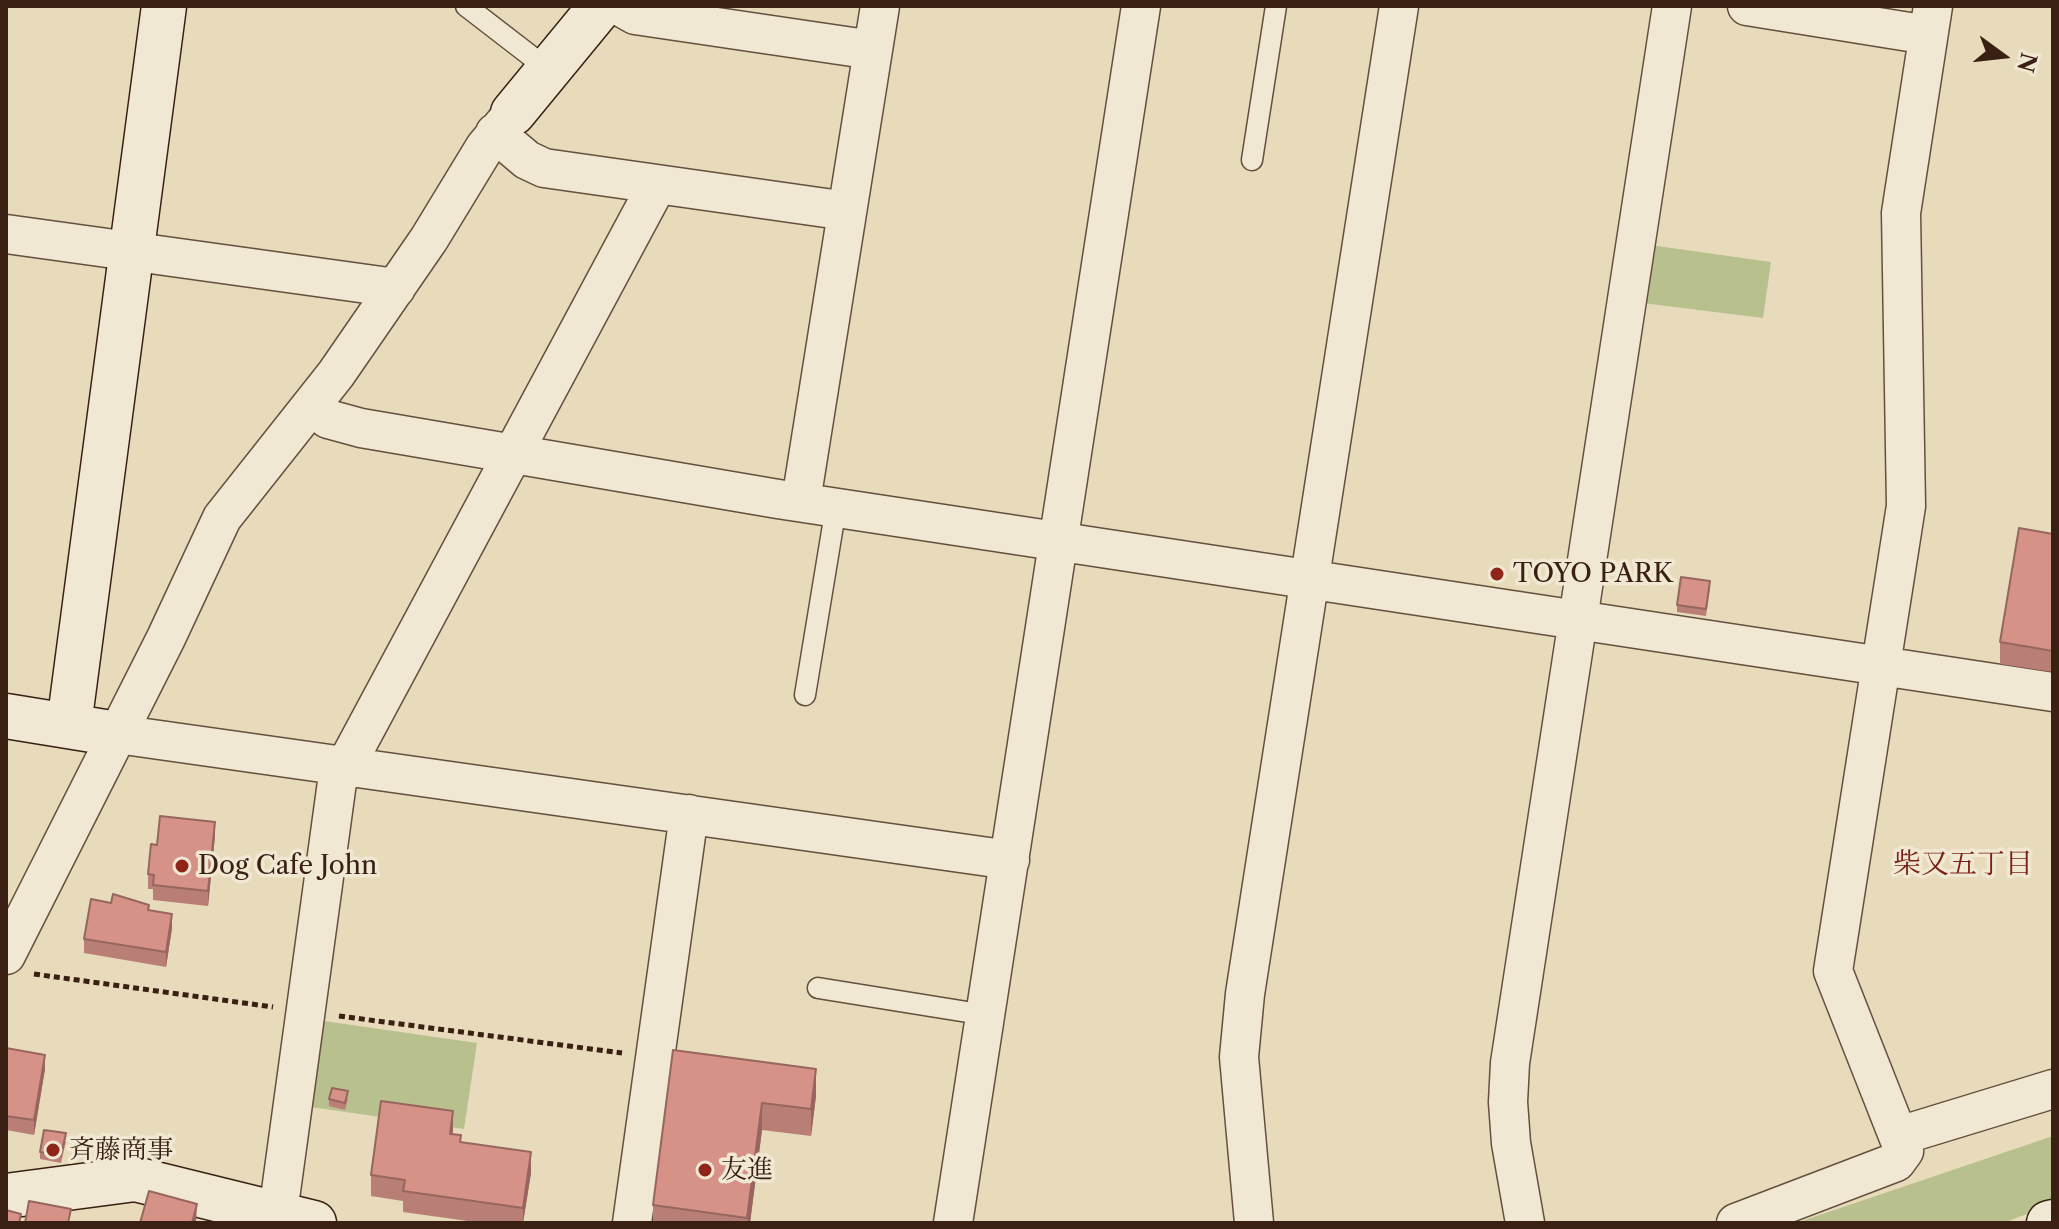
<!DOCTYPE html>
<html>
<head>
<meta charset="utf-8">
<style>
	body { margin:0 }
	#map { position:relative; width:2059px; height:1229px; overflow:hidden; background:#e8dbbb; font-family:"Libre Caslon Text",serif }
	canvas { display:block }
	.frame { position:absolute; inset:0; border:8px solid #392013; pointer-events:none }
	.north { position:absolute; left:1963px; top:16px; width:80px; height:80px; -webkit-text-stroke:6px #f0e8d3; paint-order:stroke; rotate:105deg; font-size:22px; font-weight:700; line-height:32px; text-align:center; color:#392013 }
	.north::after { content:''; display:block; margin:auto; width:28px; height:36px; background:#392013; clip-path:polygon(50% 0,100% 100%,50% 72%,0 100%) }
</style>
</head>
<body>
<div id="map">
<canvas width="2059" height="1229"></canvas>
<div class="frame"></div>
<div class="north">N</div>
</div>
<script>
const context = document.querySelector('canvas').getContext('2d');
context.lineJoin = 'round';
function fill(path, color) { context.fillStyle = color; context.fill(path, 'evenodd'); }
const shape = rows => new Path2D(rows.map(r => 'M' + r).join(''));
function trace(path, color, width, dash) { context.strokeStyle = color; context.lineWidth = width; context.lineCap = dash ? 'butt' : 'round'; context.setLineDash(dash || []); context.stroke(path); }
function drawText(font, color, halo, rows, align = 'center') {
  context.font = font + ' "Libre Caslon Text","Noto Serif JP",serif'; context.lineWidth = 7; context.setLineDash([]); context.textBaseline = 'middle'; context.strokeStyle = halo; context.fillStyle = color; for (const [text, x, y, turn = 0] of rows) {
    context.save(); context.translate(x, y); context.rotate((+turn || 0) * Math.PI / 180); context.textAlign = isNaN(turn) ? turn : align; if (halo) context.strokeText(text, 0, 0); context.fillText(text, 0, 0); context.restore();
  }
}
fill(shape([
	[1650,245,1771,262,1763,318,1642,303],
	[324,1021,477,1043,464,1129,311,1107],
	[2053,1136,2053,1204,2003,1223,1796,1223]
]), '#b8c08e');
const lane = shape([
	[466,6,549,70],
	[1252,160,1276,6],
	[805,695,836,507],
	[818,988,986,1015]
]);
const street = shape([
	[619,6,635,15,873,50],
	[1747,6,1928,35],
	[495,133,527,160,544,168,847,211],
	[6,234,396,288],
	[311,406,328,419,361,428,778,499,2053,692],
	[801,501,880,6],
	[117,734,1010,860],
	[6,955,166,638,222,518,336,374,429,239,485,147,513,113],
	[1899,1136,2053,1089],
	[278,1213,337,782,657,185],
	[632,1223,689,814],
	[953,1223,1141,6],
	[1254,1223,1239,1057,1245,994,1399,6],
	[1525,1223,1511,1143,1508,1102,1510,1063,1672,6],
	[1736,1223,1896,1162,1904,1151,1833,971,1906,506,1901,213,1933,6]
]);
const secondary = shape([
	[513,113,601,6],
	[6,716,117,734],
	[69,725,164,6],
	[6,1196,135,1179,314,1223],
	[2049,1223,2053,1222]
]);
trace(lane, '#654f3d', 23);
trace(street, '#654f3d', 41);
trace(secondary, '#392013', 47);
trace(shape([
	[34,974,273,1007],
	[339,1016,622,1053]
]), '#392013', 5, [6, 4]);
trace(lane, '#f0e8d3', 20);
trace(street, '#f0e8d3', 38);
trace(secondary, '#f0e8d3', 44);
fill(shape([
	[2053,534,2053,672,2000,664,2000,642],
	[1710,588,1706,616,1677,612,1677,605],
	[215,836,208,906,153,900,153,889,148,889,148,874,157,845],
	[149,910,172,928,166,967,84,953,84,939],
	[6,1048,45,1069,34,1135,6,1130],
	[673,1050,816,1096,811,1136,762,1130,750,1223,653,1223,653,1205],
	[329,1099,348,1099,345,1110,329,1106],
	[453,1134,461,1142,531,1173,523,1223,482,1223,403,1212,403,1201,371,1196,371,1175],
	[66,1141,61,1163,40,1159,40,1152]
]), '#b97e75');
fill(shape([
	[215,822,215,836,208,906,208,891],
	[172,914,172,928,166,967,166,952],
	[45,1055,45,1069,34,1135,34,1120],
	[816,1069,816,1096,811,1136,811,1109],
	[762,1103,762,1130,750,1223,747,1223],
	[453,1111,453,1132,450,1155,450,1134],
	[531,1152,531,1173,523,1223,523,1208],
	[197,1204,196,1223,192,1223]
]), '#96665f');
const building = shape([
	[2019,528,2053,534,2053,651,2000,642,2019,528],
	[1681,577,1710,581,1706,609,1677,605,1681,577],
	[160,816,215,822,208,891,153,885,154,875,148,874,151,844,157,845,160,816],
	[113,894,149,905,148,910,172,914,166,952,84,939,91,899,111,903,113,894],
	[6,1048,45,1055,34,1120,6,1116,6,1048],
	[673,1050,816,1069,811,1109,762,1103,747,1218,653,1205,673,1050],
	[332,1088,348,1091,345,1103,329,1099,332,1088],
	[381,1101,453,1111,450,1134,461,1135,460,1142,531,1152,523,1208,403,1191,405,1180,371,1175,381,1101],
	[44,1130,66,1133,61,1156,40,1152,44,1130],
	[149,1191,197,1204,192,1223,140,1223,149,1191],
	[29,1201,71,1209,68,1223,25,1223,29,1201],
	[6,1210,21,1214,19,1223,6,1223,6,1210]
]);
fill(building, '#d79288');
trace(building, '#96665f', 2);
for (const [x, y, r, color] of [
	[1497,574,8,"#8f2418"],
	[182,866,8,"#8f2418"],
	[53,1150,8,"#8f2418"],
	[705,1170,8,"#8f2418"]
]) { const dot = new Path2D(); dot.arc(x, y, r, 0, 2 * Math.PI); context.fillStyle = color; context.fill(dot); trace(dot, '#f0e8d3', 3); }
drawText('26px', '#392013', '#f0e8d3', [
	["TOYO PARK",1513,574],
	["Dog Cafe John",198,866],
	["斉藤商事",69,1150],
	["友進",721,1170]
], 'left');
drawText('28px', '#7a1f14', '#f0e8d3', [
	["柴又五丁目",1963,865]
]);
</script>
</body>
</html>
